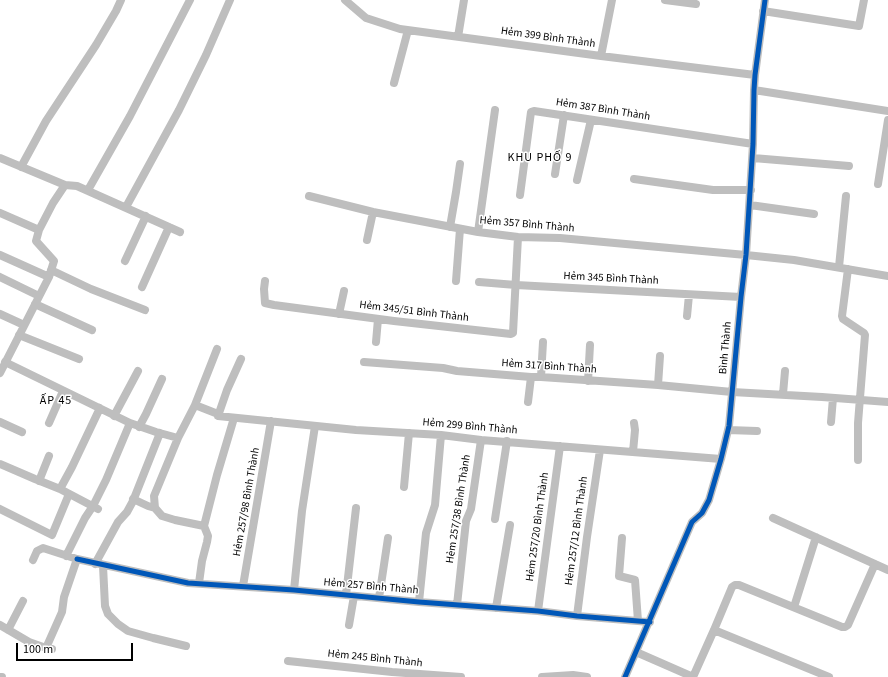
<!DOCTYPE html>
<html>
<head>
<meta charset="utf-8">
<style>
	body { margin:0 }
	#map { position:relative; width:888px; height:677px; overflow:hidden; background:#fff; font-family:"Source Sans 3",sans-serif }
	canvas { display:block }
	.scale { position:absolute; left:16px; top:643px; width:117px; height:18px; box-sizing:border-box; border:2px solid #000; border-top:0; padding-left:5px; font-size:12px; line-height:14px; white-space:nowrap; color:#000; -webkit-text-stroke:3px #fff; paint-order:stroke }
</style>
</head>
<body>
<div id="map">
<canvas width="888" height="677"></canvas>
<div class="scale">100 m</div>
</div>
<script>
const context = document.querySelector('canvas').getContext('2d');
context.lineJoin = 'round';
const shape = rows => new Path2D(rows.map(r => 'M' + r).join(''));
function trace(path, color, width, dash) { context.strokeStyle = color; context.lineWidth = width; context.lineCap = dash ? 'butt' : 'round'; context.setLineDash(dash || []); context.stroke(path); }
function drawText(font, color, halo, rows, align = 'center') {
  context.font = font + ' "Source Sans 3",sans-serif'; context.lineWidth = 3; context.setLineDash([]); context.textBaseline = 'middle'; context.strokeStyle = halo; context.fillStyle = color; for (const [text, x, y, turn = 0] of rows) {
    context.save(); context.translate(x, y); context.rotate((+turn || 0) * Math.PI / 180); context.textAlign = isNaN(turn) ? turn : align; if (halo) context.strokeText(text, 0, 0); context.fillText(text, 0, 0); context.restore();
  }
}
trace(shape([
	[345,0,366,18,400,29,601,56,755,75],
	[665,0,696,4],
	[763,11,859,26,864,0],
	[458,37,464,0],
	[601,56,612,0],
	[394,83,408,30],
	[754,90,888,111],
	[0,158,65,185,77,186,180,232],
	[753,158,849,166],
	[21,167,46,121,96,45,116,11,121,0],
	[555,174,564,115],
	[634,179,713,190,751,190],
	[577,180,591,120],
	[878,184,888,120],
	[88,190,130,116,190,0],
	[520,195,531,112,534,111,753,144],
	[309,196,373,212,478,232,518,237,560,238,746,255,794,260,888,276],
	[750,205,814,214],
	[126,207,179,110,206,55,230,0],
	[0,213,39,230],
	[450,227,456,192,460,164],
	[478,232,495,110],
	[367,240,373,212],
	[0,255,49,277],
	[125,261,146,216],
	[839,267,846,196],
	[848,269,842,316,843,319,864,333,865,335,858,423,858,460],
	[51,270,91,289,145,310],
	[0,277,39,296],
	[265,281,264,289,265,303,274,305,394,321,511,334,513,333,518,237],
	[456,281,460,229],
	[479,282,516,285,741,297],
	[142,287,169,227],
	[35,304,92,330],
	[0,314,24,325],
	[339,314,344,291],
	[687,316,689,295],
	[19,335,79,359],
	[376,342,378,319],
	[241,359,227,390,218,416,356,430,441,435,481,440,721,459],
	[5,362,130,423,156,432,178,438,195,405,218,414],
	[364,362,443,368,457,371,531,377,541,377,658,385,732,392,822,397,888,402],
	[0,373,49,277,54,261,36,241,39,230,53,203,65,185],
	[541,377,543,342],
	[588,381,590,345],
	[658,385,660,356],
	[783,394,785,371],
	[528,402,531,377],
	[195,405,217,349],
	[114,416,138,371],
	[0,422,22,432],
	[831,422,833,398],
	[49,423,63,391],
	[139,427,146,414,162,379],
	[728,430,757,431],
	[178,438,154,496,155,508,162,516,175,520,204,526],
	[633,452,635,430,634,423],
	[0,464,35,479,60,489,98,509],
	[39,481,49,456],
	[404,487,409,433],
	[60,489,72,467,100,408],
	[133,499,148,506,155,508],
	[0,509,52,535,69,494],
	[773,518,888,570],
	[495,519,507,441],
	[622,538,619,576,635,580,638,621],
	[66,556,85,518,93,506,106,480,130,423],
	[33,560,37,551,43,548,77,559,188,583,294,590,419,602,538,611,577,616,650,622],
	[95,564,118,522,127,512,133,501,160,433],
	[103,566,105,606,108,614,118,624,128,631,153,638,186,646],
	[199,583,202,561,207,542,208,536,204,526,217,475,234,418],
	[243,586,271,421],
	[294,590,302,511,315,426],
	[346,595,356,508],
	[379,598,388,538],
	[419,602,426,533,435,505,441,435],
	[457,605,466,521,471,509,481,440],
	[794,607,816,537],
	[496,608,510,525],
	[538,611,560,446],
	[577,616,587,537,600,450],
	[0,625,29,642,46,648,52,649],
	[349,625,354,596],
	[8,630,23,601],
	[714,630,829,677],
	[46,648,62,612,64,597,77,559],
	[636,652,693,677],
	[288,661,392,672,461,677],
	[0,677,2,677],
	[542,677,573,675,587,677],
	[625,677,692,522,702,513,709,500,721,459,729,426,741,297,746,255,753,144,754,90,755,75,765,0],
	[693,677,714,630,732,587,735,585,739,585,842,627,845,627,848,625,875,564]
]), '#bebebe', 8);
trace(shape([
	[77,559,188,583,294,590,419,602,538,611,577,616,650,622],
	[625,677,692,522,702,513,709,500,721,459,729,426,741,297,746,255,753,144,754,90,755,75,765,0]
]), '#0057b8', 5);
drawText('11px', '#000', '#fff', [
	["Hẻm 399 Bình Thành",548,38,8],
	["Hẻm 387 Bình Thành",603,110,9],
	["Hẻm 357 Bình Thành",527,225,5],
	["Hẻm 345 Bình Thành",611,279,3],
	["Hẻm 345/51 Bình Thành",414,312,7],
	["Bình Thành",726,348,-85],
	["Hẻm 317 Bình Thành",549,367,4],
	["Hẻm 299 Bình Thành",470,427,5],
	["Hẻm 257/98 Bình Thành",247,502,-80],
	["Hẻm 257/38 Bình Thành",459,509,-81],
	["Hẻm 257/20 Bình Thành",538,527,-82],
	["Hẻm 257/12 Bình Thành",577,531,-82],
	["Hẻm 257 Bình Thành",371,587,5],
	["Hẻm 245 Bình Thành",375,659,6]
]);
context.letterSpacing = '1px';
drawText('12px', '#000', '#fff', [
	["KHU PHỐ 9",540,158],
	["ẤP 45",56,401]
]);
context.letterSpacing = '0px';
</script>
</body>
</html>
